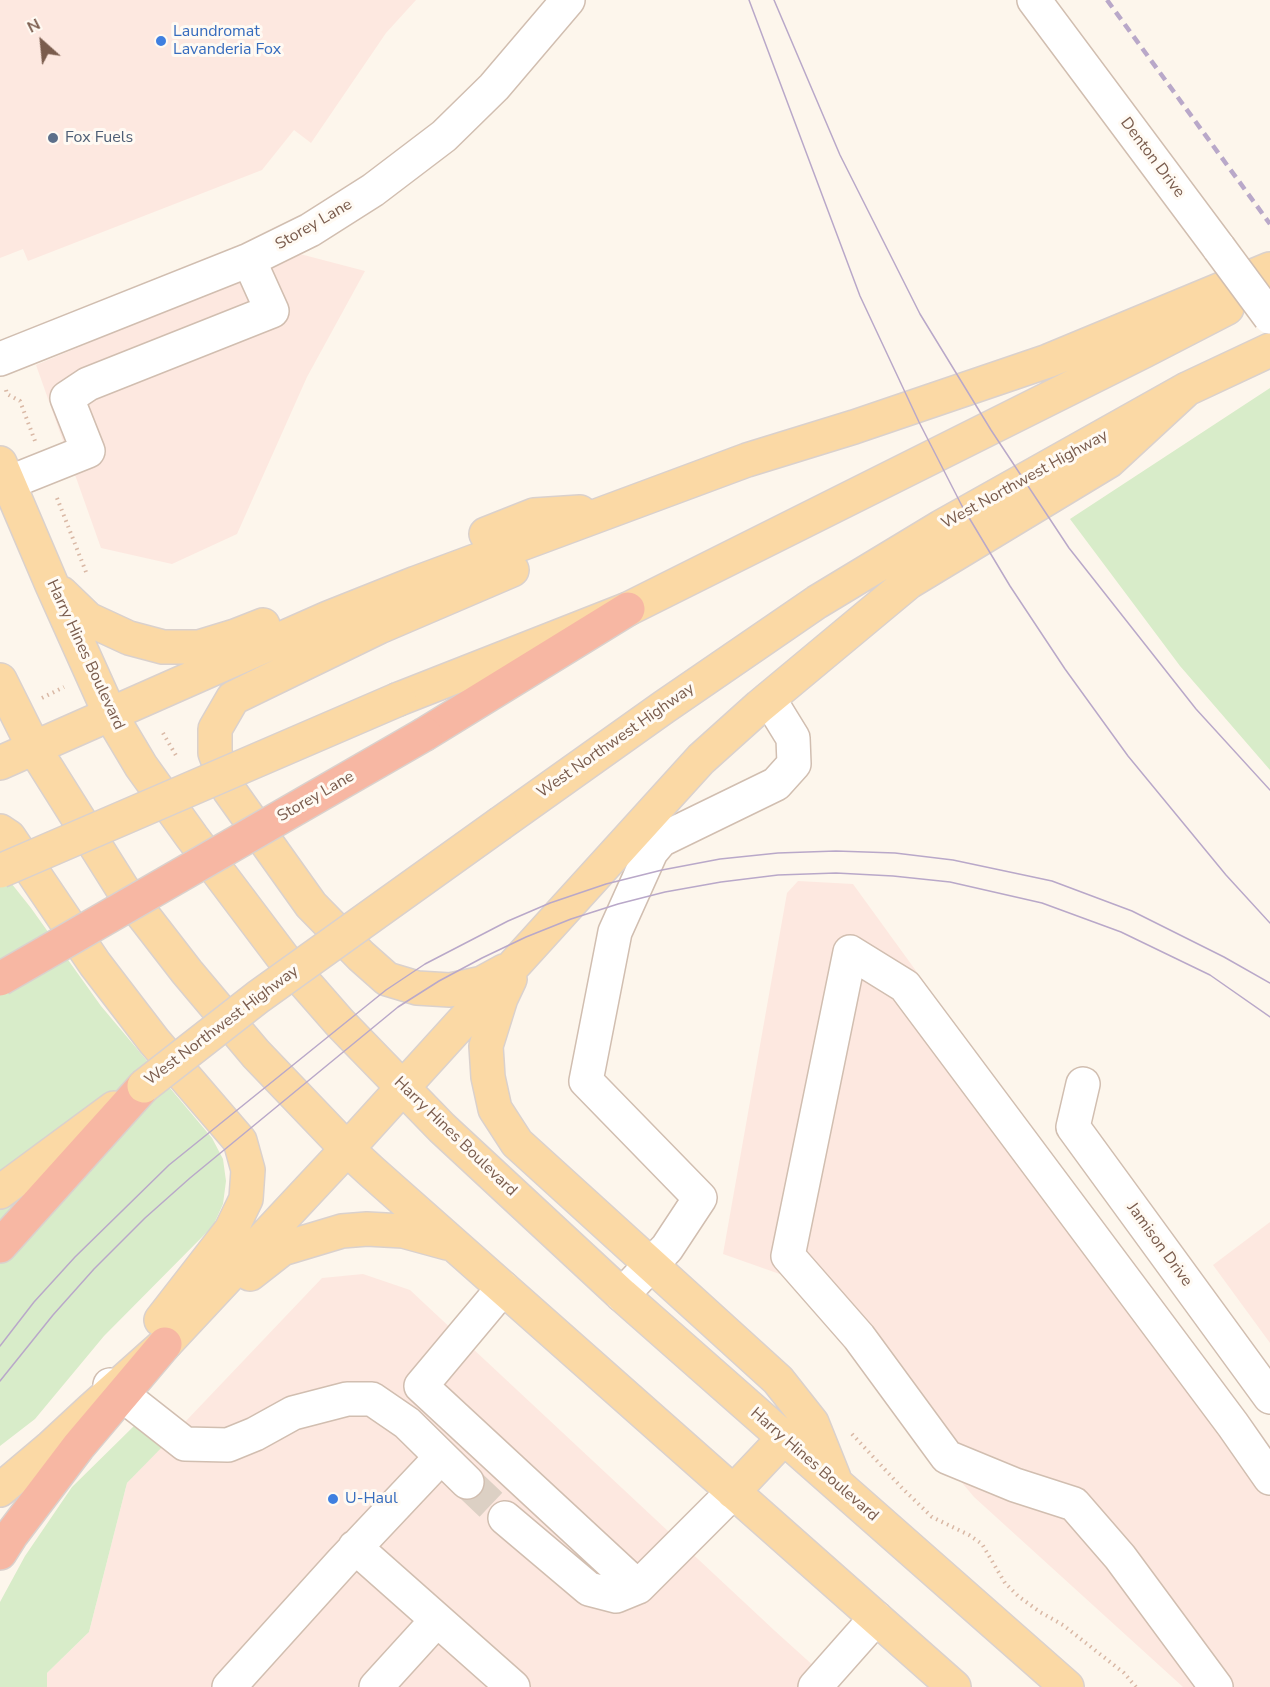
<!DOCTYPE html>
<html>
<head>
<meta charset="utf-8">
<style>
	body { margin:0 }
	#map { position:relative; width:1270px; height:1687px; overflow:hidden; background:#fdf6ec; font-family:"Nunito Sans",sans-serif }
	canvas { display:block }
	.north { position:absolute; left:12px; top:12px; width:60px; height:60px; -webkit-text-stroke:4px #fffaf3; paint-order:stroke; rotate:333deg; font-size:16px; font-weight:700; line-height:24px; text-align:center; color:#7a5c4d }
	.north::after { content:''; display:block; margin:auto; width:21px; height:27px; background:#7a5c4d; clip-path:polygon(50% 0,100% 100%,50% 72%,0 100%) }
</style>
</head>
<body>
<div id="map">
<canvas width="1270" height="1687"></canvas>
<div class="north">N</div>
</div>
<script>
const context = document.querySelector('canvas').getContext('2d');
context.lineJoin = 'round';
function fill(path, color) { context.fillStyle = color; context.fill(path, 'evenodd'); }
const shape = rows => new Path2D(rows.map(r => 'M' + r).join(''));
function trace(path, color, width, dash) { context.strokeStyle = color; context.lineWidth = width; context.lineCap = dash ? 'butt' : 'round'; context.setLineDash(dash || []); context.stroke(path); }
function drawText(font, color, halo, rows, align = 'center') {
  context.font = font + ' "Nunito Sans",sans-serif'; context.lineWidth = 6; context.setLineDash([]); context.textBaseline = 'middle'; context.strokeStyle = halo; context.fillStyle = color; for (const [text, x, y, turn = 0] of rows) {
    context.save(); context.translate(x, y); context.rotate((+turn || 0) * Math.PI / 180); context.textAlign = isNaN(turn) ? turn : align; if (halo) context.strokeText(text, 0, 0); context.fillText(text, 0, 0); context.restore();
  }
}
fill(shape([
	[0,0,416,0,386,33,311,143,294,130,262,170,28,261,23,249,0,258],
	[300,254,365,271,307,377,237,534,172,564,101,548,36,365],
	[798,881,853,884,1270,1459,1270,1687,1183,1687,974,1497,791,1278,723,1254,787,893],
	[1270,1222,1270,1343,1213,1265],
	[363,1274,410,1290,775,1631,837,1687,47,1687,47,1673,89,1632,127,1483,322,1278]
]), '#fde8e0');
fill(shape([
	[1270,388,1270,770,1180,666,1070,519],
	[0,869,31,908,101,1006,212,1138,223,1159,226,1181,223,1204,213,1226,104,1336,35,1419,0,1446],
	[134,1426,168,1441,127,1483,89,1632,47,1673,47,1687,0,1687,0,1602,25,1556,72,1487]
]), '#d8ecc9');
trace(shape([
	[467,1482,505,1518]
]), '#dcd0c4', 33, [33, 16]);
const minor = shape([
	[1034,0,1219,248],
	[0,359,249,260,310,230,373,190,444,136,494,87,568,0],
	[8,483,88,451,67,398,88,384,272,311,249,260],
	[1083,1084,1073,1127,1270,1397],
	[503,1288,421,1386,638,1587,733,1492],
	[622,1295,667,1248,700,1198,586,1081,615,932,651,852,661,840,776,784,794,764,793,738,769,699],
	[110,1385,185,1444,228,1445,255,1434,293,1413,347,1399,372,1399,407,1423,467,1482],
	[505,1518,589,1589,616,1596,638,1587],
	[355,1547,513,1687],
	[229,1687,342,1562,441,1457],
	[376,1687,437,1620],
	[815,1687,876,1618],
	[1216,1687,1120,1557,1074,1504,1015,1485,947,1457,859,1337,788,1256,850,952,905,986,1233,1425,1270,1478]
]);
const major = shape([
	[0,463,52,585,110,714,141,766,192,837,284,959,340,1023,442,1128,622,1295,1067,1687],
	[486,534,534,515,580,512],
	[61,593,88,619,129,638,163,647,199,647,235,636,263,625],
	[0,680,34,748,122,888,187,972,256,1054,347,1149,372,1172,954,1687],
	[399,699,628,609,1144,351,1227,308],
	[0,763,328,618,416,583,747,460,854,427,1048,361,1270,269],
	[501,823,664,707,817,602,941,527,1187,389,1270,350],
	[0,831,9,837,95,964,154,1041,240,1141,248,1170,246,1199,231,1230,161,1320],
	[504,971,482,983,450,990,417,988,387,979,361,956,311,905,229,790,215,753,215,729,233,698,379,627,512,570],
	[510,979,501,998,486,1046,488,1077,495,1109,517,1143,778,1380,812,1423,834,1478],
	[0,1192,114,1108],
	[250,1274,282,1249,342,1231,367,1229,403,1231,447,1243],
	[0,1490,51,1447,92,1409,165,1344,347,1149,701,759,760,706,909,582,1109,461,1187,389],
	[733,1492,784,1438]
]);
const highway = shape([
	[425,734,628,609],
	[0,1246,144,1086],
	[0,1553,12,1534,78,1447,165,1344]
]);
trace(minor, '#d1beb0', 36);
trace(major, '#dad1cd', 36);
trace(highway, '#dad1cd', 36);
trace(shape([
	[6,390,7,394,20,401,35,441],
	[57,498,86,572],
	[42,698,64,687],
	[163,733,178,759],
	[852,1434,903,1489,932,1517,969,1535,982,1544,1005,1583,1018,1596,1040,1612,1063,1625,1124,1673,1136,1687]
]), '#d9b8a5', 4, [1.5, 4.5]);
trace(minor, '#fff', 33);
trace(major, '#fbd9a5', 33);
trace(highway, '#f7b7a3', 33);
trace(shape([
	[749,0,860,296,919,422,962,506,1010,586,1065,669,1128,756,1226,875,1270,923],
	[774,0,840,155,920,314,991,430,1069,548,1196,709,1270,790],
	[0,1346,34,1302,75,1257,169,1165,386,990,425,964,508,921,550,903,606,884,662,870,720,859,778,853,836,851,895,853,953,860,1052,881,1132,911,1224,957,1270,983],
	[0,1381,53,1315,94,1269,145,1218,190,1178,398,1007,439,981,482,958,526,937,571,919,618,904,665,892,721,882,778,875,836,873,893,876,950,882,1042,903,1121,932,1210,975,1270,1017]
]), '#b9a8c9', 1.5);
trace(shape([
	[1107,0,1270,224]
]), '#b9a8c9', 4.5, [9, 6]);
const minorBridge = shape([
	[1219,248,1270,317]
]);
const majorBridge = shape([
	[0,871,399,699],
	[144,1086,258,997,501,823]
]);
const highwayBridge = shape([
	[0,979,425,734]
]);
trace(minorBridge, '#d1beb0', 36, []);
trace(majorBridge, '#dad1cd', 36, []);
trace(highwayBridge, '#dad1cd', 36, []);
trace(minorBridge, '#fff', 33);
trace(majorBridge, '#fbd9a5', 33);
trace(highwayBridge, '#f7b7a3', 33);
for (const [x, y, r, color] of [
	[161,41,6,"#3f7fe0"],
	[53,138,6,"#5c6f8a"],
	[333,1499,6,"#3f7fe0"]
]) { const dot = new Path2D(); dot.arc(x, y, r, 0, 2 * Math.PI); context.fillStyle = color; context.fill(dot); trace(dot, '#fffaf3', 2); }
drawText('16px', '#366cbe', '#fffaf3', [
	["Laundromat",173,32],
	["Lavanderia Fox",173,50],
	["U-Haul",345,1499]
], 'left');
drawText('16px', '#4e5e75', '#fffaf3', [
	["Fox Fuels",65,138]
], 'left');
drawText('16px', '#7a5c4d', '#fffaf3', [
	["Denton Drive",1152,158,53],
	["Storey Lane",314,225,-30],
	["West Northwest Highway",1025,480,-29],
	["Harry Hines Boulevard",85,655,65],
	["West Northwest Highway",616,741,-35],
	["Storey Lane",316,797,-30],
	["West Northwest Highway",222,1026,-37],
	["Harry Hines Boulevard",455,1137,44],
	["Jamison Drive",1159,1245,54],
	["Harry Hines Boulevard",814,1465,41]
]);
</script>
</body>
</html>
